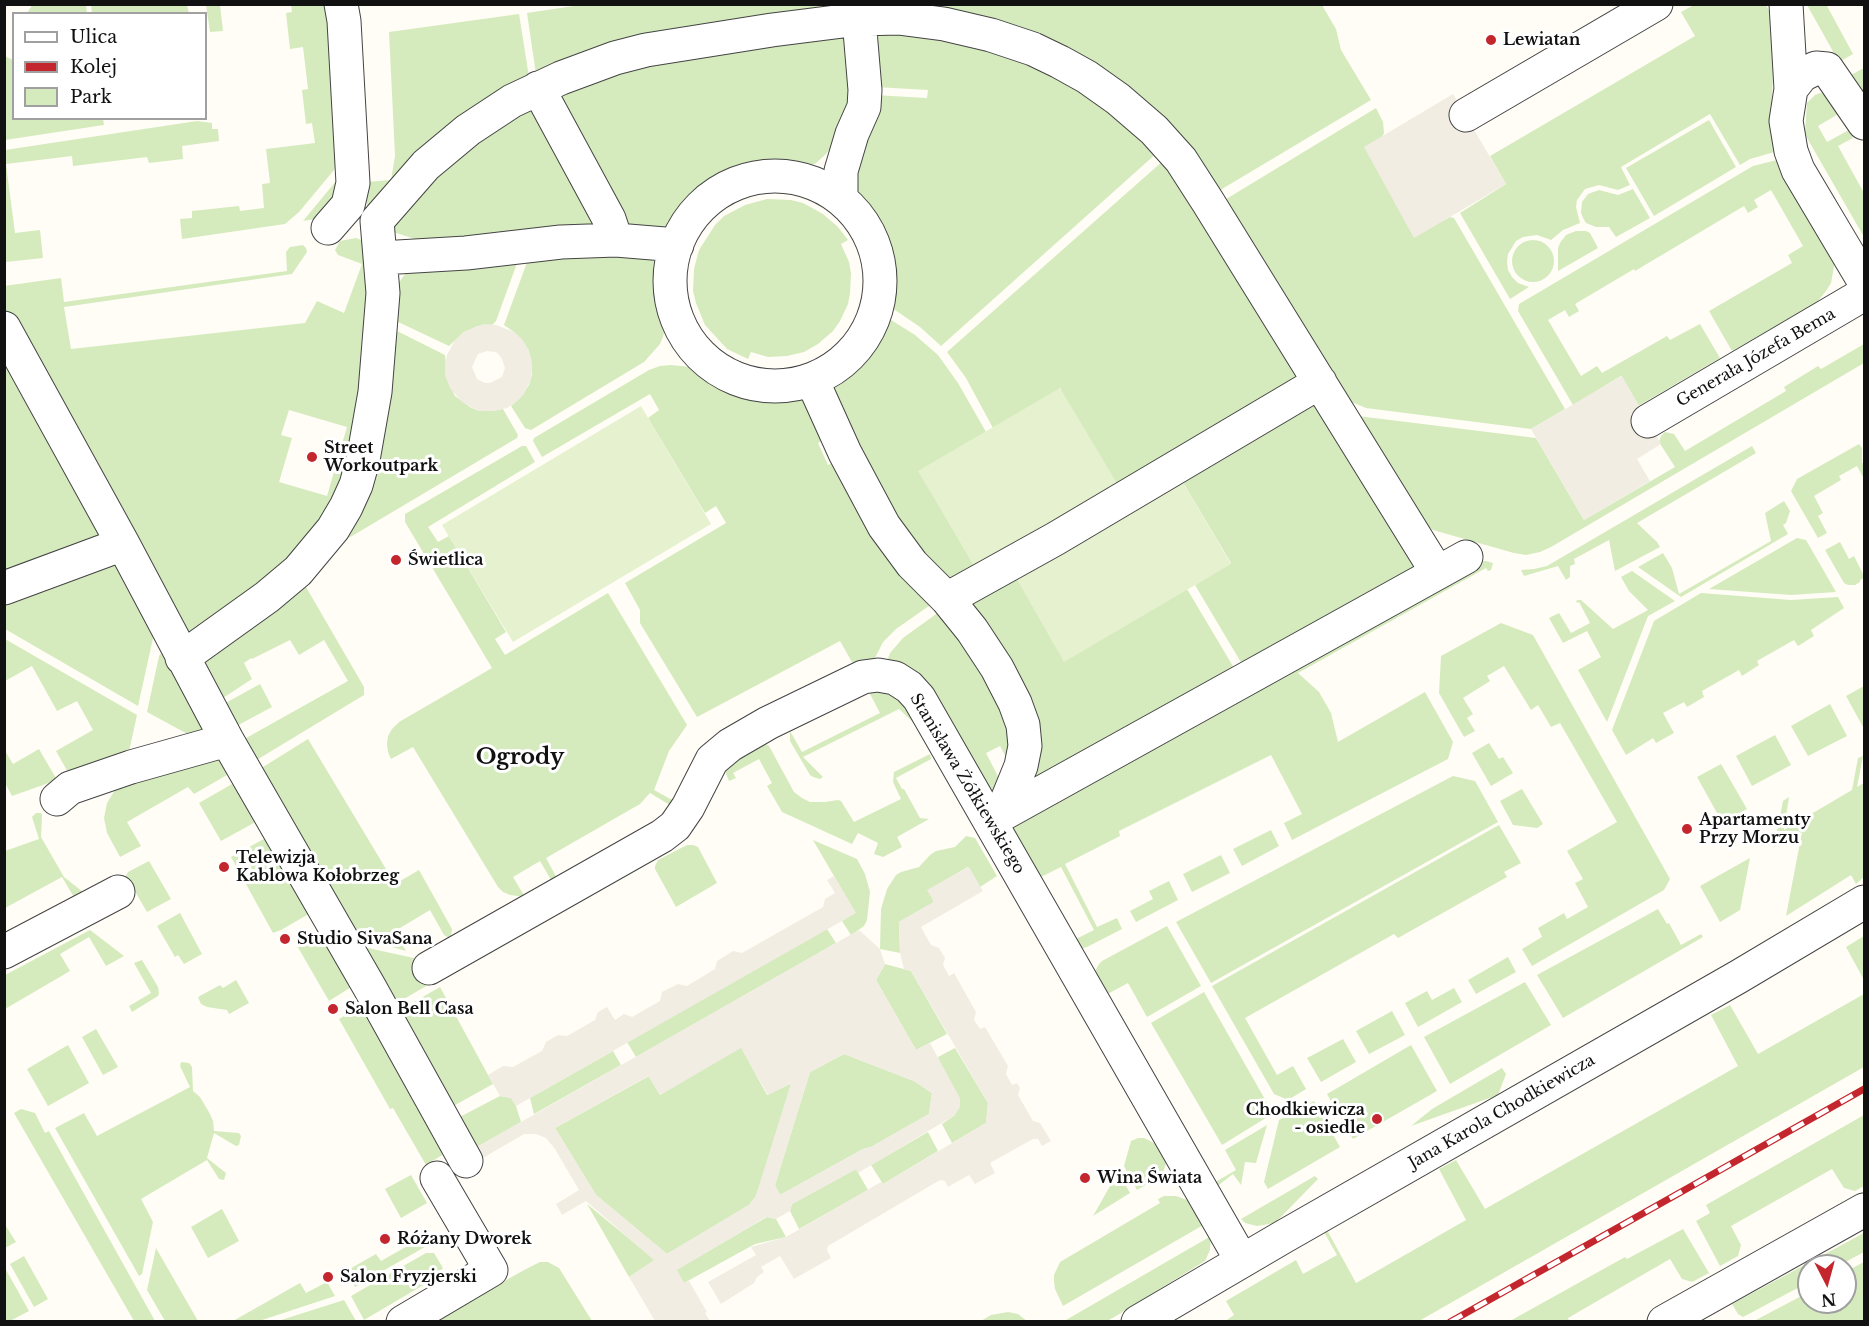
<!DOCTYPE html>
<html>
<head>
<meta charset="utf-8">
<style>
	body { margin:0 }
	#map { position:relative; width:1869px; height:1326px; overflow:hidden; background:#fffdf5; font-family:"Libre Baskerville",serif }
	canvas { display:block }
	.frame { position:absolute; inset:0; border:6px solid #111; pointer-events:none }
	.legend { position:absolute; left:12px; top:12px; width:195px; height:108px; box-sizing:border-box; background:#fff; border:2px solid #a0a0a0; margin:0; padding:8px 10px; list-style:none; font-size:18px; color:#111 }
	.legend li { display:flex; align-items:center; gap:12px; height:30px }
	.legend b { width:30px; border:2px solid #a0a0a0 }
	.north { position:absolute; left:1797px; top:1254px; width:60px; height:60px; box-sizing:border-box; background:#fff; border:2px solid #a0a0a0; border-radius:50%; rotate:174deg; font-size:16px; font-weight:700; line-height:24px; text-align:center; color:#111 }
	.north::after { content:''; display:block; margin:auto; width:21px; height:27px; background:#c4262e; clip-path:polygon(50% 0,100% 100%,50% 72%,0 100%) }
</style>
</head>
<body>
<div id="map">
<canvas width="1869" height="1326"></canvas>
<div class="frame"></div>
<ul class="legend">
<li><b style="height:8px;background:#fff"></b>Ulica</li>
<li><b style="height:8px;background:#c4262e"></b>Kolej</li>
<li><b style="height:16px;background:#d5ebbd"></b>Park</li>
</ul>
<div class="north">N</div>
</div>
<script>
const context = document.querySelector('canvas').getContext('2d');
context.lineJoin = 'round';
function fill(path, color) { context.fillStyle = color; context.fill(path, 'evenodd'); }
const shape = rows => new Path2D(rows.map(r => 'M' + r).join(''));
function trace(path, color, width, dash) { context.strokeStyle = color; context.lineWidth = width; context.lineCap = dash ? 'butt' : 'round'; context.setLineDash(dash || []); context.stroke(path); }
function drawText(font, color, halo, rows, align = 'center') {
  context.font = font + ' "Libre Baskerville",serif'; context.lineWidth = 6; context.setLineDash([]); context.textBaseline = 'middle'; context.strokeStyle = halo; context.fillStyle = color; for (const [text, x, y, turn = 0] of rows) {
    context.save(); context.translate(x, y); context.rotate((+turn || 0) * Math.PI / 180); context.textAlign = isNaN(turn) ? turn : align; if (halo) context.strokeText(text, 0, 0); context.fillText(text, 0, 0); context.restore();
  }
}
fill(shape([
	[33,4,86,5,87,13,27,13],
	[587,4,850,4,536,74,527,13],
	[880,4,1322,5,1336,29,1341,50,1371,100,1217,192,1138,99],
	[91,5,187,5,189,13,92,13],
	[206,5,220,5,223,31,210,32],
	[291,5,325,5,333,16,340,159,334,170,299,212,285,224,182,239,180,219,192,218,192,211,239,206,240,211,264,208,262,184,270,183,266,149,315,143,312,123,306,124,302,90,308,89,303,47,290,49,286,13,292,12],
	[1694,5,1766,5,1772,16,1774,55,1771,116,1778,151,1750,159,1740,165,1710,114,1621,167,1630,185,1618,190,1599,185,1585,189,1577,200,1576,207,1580,223,1563,230,1551,240,1537,235,1523,237,1516,241,1508,254,1507,262,1508,270,1512,277,1518,283,1529,287,1510,299,1460,213,1506,184,1490,156,1695,36,1681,12],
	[1807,5,1828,5,1827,6,1853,54,1839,62],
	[519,14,529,77,367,208,366,182,391,180,395,156,389,32],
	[902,31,1002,53,1081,89,1158,152,941,346,920,327,892,308,888,298,888,265,883,243,871,220,853,197,850,190,874,95,927,98,928,90,875,87,870,32],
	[851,33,856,75,840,136,826,154,816,163,809,167,754,169,724,179,709,188,696,199,673,230,624,227,547,98,637,65],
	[5,56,13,60,14,118,103,119,104,125,5,140],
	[1864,68,1864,92,1858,88,1847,77],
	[1820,93,1825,94,1840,113,1818,126,1827,142,1849,130,1853,138,1838,146,1864,193,1864,237,1807,138,1805,132,1807,103,1815,95],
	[539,102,603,230,418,240,387,230,457,156],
	[1376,108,1383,122,1384,133,1382,137,1365,147,1414,237,1450,217,1454,218,1565,409,1531,429,1366,408,1349,401,1223,201],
	[1709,120,1736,167,1654,216,1626,168],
	[197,121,212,123,212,129,218,129,219,141,182,146,183,159,149,163,147,157,73,166,72,156,6,164,15,233,40,230,43,258,6,262,5,260,5,150],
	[1781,159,1835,261,1831,283,1826,291,1817,302,1732,351,1709,311,1792,263,1788,255,1803,246,1771,190,1754,200,1758,207,1748,213,1744,206,1635,271,1634,269,1575,304,1579,311,1569,317,1565,310,1548,320,1581,376,1597,366,1602,373,1667,336,1670,340,1700,324,1720,358,1638,406,1621,376,1573,405,1518,311,1519,304,1753,166],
	[1164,160,1300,377,1053,528,1061,388,993,428,966,378,947,352],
	[341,175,341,187,315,219,303,221],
	[1633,189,1650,218,1616,237,1609,227,1596,227,1586,223,1583,218,1581,213,1582,202,1588,194,1599,190,1618,195],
	[767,199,791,200,803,203,823,214,838,227,848,240,841,244,849,262,851,273,850,293,848,304,840,321,833,331,818,344,804,352,787,356,768,357,751,352,748,359,727,349,705,325,696,303,693,291,694,269,699,250,715,225,724,216,745,205],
	[1576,231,1586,231,1590,233,1598,248,1558,271,1558,248,1560,243,1566,235],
	[356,238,364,241,370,246,354,459,312,540,185,644,5,315,4,286,61,278,64,302,287,271,286,252,290,247,303,245,306,248,307,252,292,274,64,307,71,349,305,323,317,301,344,313,362,264,338,255,335,250,340,241],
	[289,410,347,427,327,496,279,482,292,438,281,435],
	'1512 261a21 21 0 1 1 42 0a21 21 0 1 1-42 0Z',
	[530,254,661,256,664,261,662,289,667,320,663,337,660,344,644,362,531,430,525,428,511,406,520,398,529,385,532,375,531,359,528,349,514,332,504,325],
	[520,255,496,321,492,325,478,326,464,332,449,346,394,320,395,288,405,274,411,271],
	[888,318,915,335,938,355,958,383,986,432,919,471,976,569,955,585,905,540,828,385,855,364,864,353,872,344,884,319],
	[391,328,445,355,447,379,455,396,470,407,479,411,493,411,503,409,518,435,517,438,347,539,343,538],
	[4,341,113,540,4,582],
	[1864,344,1864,363,1551,547,1540,552,1526,555,1514,553,1433,530,1429,527,1358,416,1536,438,1584,520,1675,467,1659,442,1661,436,1665,432,1674,434,1685,451,1786,391,1784,387,1818,366,1821,369],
	[671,365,691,367,709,374,736,388,751,392,767,394,792,393,813,408,828,437,818,443,828,465,839,460,936,601,896,629,883,642,874,660,856,664,852,662,840,641,697,717,640,623,640,610,625,583,726,523,716,506,705,513,648,418,659,410,650,394,542,457,533,441,534,438,649,370,660,366],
	[1314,402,1416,566,1242,664,1195,585,1231,563,1181,479],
	[1859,444,1862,448,1862,463,1864,463,1864,479,1857,466,1839,476,1841,480,1814,496,1823,513,1818,516,1827,533,1818,538,1791,491,1797,479],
	[522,446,526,446,535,462,428,527,438,542,449,536,506,632,495,639,505,655,608,593,687,725,669,751,654,790,676,802,673,807,650,793,640,804,546,858,559,882,554,885,540,861,513,877,525,897,510,895,503,892,498,887,413,747,391,759,388,752,387,744,388,736,392,729,399,722,492,668,405,522,405,514],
	[1752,446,1756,453,1637,523,1657,542,1660,547,1615,571,1609,540,1574,559,1575,564,1570,566,1570,577,1566,580,1558,566,1524,576,1521,570,1534,569,1547,566],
	[1784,501,1790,511,1786,523,1783,525,1788,534,1681,597,1638,567,1663,553,1672,568,1679,594,1771,541,1765,513],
	[1797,538,1806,540,1836,592,1791,595,1709,589],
	[1840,542,1849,559,1854,556,1864,576,1864,578,1860,580,1860,582,1855,585,1848,585,1844,583,1825,550],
	[1056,548,1064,661,1187,589,1234,668,1029,792,1029,772,967,600],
	[115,555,155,629,138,706,5,629,5,596],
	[1486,561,1493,563,1491,570,1488,571,1486,568,1298,673,1319,692,1331,713,1338,742,1425,692,1453,742,1448,759,1292,840,1284,823,1302,814,1271,755,1119,831,1120,836,1065,864,1097,927,1117,918,1122,929,1087,947,1077,950,1076,939,1094,930,1061,867,1041,877,1006,823,1472,562],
	[1632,571,1675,601,1648,616,1607,722,1578,670,1601,657,1587,631,1563,643,1549,618,1559,613,1571,633,1590,623,1579,602,1577,603,1576,601,1578,600,1581,600,1613,629,1648,610,1629,591,1621,577],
	[301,585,306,587,364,687,364,695,250,764,239,742,348,681,324,640,299,655,290,640,252,659,251,658,244,663,252,679,223,698,196,659],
	[1701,593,1791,600,1838,597,1844,608,1811,630,1814,636,1798,646,1794,640,1757,661,1759,665,1742,676,1739,670,1702,691,1704,697,1687,707,1684,702,1663,713,1674,733,1656,743,1653,738,1626,755,1612,730,1654,621],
	[943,609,1004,699,1012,768,1000,746,986,753,1004,788,998,804,887,661,890,653,903,638],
	[1501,623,1533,635,1670,879,1664,890,1532,966,1522,949,1542,937,1538,928,1564,913,1567,919,1588,907,1575,883,1583,879,1567,851,1617,822,1560,723,1551,727,1538,705,1531,710,1504,666,1487,676,1490,681,1463,698,1473,714,1467,718,1475,731,1464,737,1439,693,1441,656],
	[5,639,137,715,128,756,70,776,56,751,93,730,77,701,57,711,32,666,5,681],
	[166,647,203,716,203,732,193,737,147,712,159,656],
	[260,684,272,707,231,729,222,705],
	[1864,686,1864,726,1863,727,1846,696],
	[870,689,901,696,915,724,899,709,803,757,823,777,820,779,813,777,810,775,790,741,790,731,802,752,880,713,870,694],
	[1830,704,1847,736,1808,756,1791,726],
	[1775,735,1791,765,1752,786,1736,756],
	[308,739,395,884,419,870,452,929,451,936,449,938,444,935,430,910,395,931,406,951,347,934,255,772],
	[764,743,769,746,794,792,802,798,810,802,825,802,838,800,841,801,854,822,901,799,893,782,894,772,930,754,931,759,896,778,902,789,904,789,920,818,929,819,897,837,902,847,883,857,874,854,878,843,858,833,852,844,782,812,767,786,772,783,759,759,733,773,736,778,729,781,726,774,725,767],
	[1489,743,1499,759,1503,757,1513,773,1491,786,1472,753],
	[4,749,13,764,39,749,57,780,12,796,5,783],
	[217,753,234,771,194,794,188,787,127,822,141,846,120,857,107,833,104,818,107,803,118,785],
	[1863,756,1857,787,1864,783,1864,877,1856,884,1851,875,1786,916,1802,832,1774,847,1783,801,1789,797,1784,830,1852,790,1858,758],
	[1721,764,1747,809,1722,822,1697,777],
	[1453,776,1475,781,1498,822,1211,983,1176,922],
	[239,780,261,819,221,841,199,803],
	[1522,789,1543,824,1537,828,1513,825,1500,801],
	[36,813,41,813,42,815,41,837,64,877,83,892,84,895,75,899,62,877,5,908,5,851,39,839,32,817],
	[1499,825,1521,863,1504,872,1507,877,1398,938,1394,934,1245,1018,1277,1075,1293,1066,1306,1089,1288,1100,1274,1094,1212,986],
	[1271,830,1279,846,1242,866,1233,849],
	[271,835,314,911,281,930,273,933,231,857],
	[966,836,975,838,997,876,980,887,968,867,928,890,934,902,899,922,900,953,880,949,881,909,887,889,896,875,901,872,919,867,930,855,936,851,955,847],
	[813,840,857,859,865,874,870,892,867,920,864,926,851,935,842,921,855,912],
	[687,845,693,845,698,847,717,883,676,907,655,869,655,866,658,860],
	[1221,855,1230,873,1192,892,1183,874],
	[1750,858,1740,910,1720,922,1700,886],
	[149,861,171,899,147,912,126,876,128,872],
	[1169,881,1178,900,1136,922,1130,911,1153,899,1149,891],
	[1658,909,1667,924,1669,923,1681,945,1701,934,1703,937,1563,1018,1537,975],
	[180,913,202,954,184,964,178,955,175,957,157,926],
	[1167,926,1201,986,1147,1017,1128,983,1104,996,1094,973,1099,964,1102,961],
	[325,928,356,984,329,1001,296,944],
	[827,929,836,943,636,1057,627,1042],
	[90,930,124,956,106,966,89,937,60,954,70,971,5,1009,5,975],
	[1864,936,1864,980,1846,947],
	[354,945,423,960,435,981,390,1007],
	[1508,957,1516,972,1476,994,1468,980],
	[142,960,158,987,159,993,158,996,132,1012,129,1006,151,993,134,963],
	[885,964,911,971,947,1034,916,1050,876,980],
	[236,980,249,1003,229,1014,227,1010,207,1007,201,1004,198,997,220,985,223,988],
	[1525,982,1551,1025,1450,1084,1424,1037],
	[440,987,493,1084,448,1109,393,1014],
	[1454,988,1462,1002,1418,1027,1405,1003,1427,991,1432,1000],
	[1204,992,1271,1110,1269,1116,1222,1145,1151,1023],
	[1864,994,1864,1067,1419,1321,1224,1322,1234,1315,1226,1301,1296,1260,1303,1274,1337,1255,1324,1232,1327,1230,1356,1283,1466,1220,1439,1169,1456,1160,1485,1209,1738,1066,1711,1015,1730,1005,1758,1054],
	[366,1003,444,1154,426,1165,393,1108,390,1109,339,1019],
	[1392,1011,1405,1035,1369,1054,1356,1031],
	[96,1029,118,1067,103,1075,82,1037],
	[1343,1039,1356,1062,1321,1082,1307,1058],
	[68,1045,89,1083,48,1106,27,1069],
	[1411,1045,1437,1091,1353,1139,1327,1094],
	[741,1047,767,1095,792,1083,756,1196,749,1205,667,1254,596,1195,555,1128,649,1076,660,1095],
	[955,1048,988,1103,986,1123,952,1143,942,1124,955,1115,938,1057],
	[613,1051,621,1065,534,1114,530,1098],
	[844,1054,914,1081,932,1093,929,1114,871,1147,863,1149,780,1195,775,1185,810,1072],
	[181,1062,189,1063,192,1067,193,1091,200,1097,210,1114,213,1121,214,1131,239,1133,241,1136,239,1145,236,1146,214,1133,207,1158,226,1173,224,1180,219,1179,207,1160,141,1199,153,1222,142,1274,139,1276,55,1128,84,1113,97,1136,190,1087,180,1066],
	[1502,1068,1506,1074,1498,1095,1411,1126,1432,1109],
	[500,1096,511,1098,516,1106,521,1122,470,1151,454,1120],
	[1314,1101,1340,1147,1268,1189,1264,1182,1279,1120],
	[21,1109,35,1113,45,1133,49,1131,155,1321,134,1321,14,1113],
	[1864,1115,1864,1186,1855,1191,1844,1188,1832,1169,1731,1226,1741,1245,1738,1256,1720,1266,1696,1221,1710,1213,1706,1205],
	[1267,1125,1256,1163,1245,1162,1241,1185,1233,1174,1215,1188,1212,1184,1236,1170,1225,1150],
	[928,1132,938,1151,883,1184,871,1165],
	[1138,1138,1144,1138,1158,1145,1164,1157,1166,1164,1162,1175,1137,1190,1124,1166,1131,1141],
	[856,1169,868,1190,799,1229,790,1211,792,1204],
	[1118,1172,1130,1193,1093,1216],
	[411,1175,427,1203,401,1218,385,1189],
	[1315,1176,1318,1179,1275,1223,1257,1226,1245,1223,1241,1219],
	[1164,1196,1176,1196,1190,1201,1205,1224,1063,1306,1055,1289,1054,1282,1054,1275,1060,1262,1160,1203,1158,1199],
	[587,1204,655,1260,629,1277],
	[222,1209,239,1241,208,1258,191,1227],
	[767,1217,776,1219,786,1237,755,1244,684,1283,676,1270],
	[4,1223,16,1242,5,1248,4,1248],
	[1683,1229,1709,1273,1692,1282,1682,1279,1670,1259,1568,1318,1569,1321,1510,1321,1625,1257,1627,1259],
	[1864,1233,1864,1252,1838,1266,1809,1266,1809,1282,1743,1317,1738,1314,1732,1304],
	[425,1236,430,1244,355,1287,346,1271,376,1254,381,1261],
	[1211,1236,1210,1250,1205,1261,1116,1316,1107,1321,1067,1322,1066,1320],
	[156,1248,198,1321,165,1321,147,1290],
	[426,1253,434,1253,443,1268,432,1280,364,1320,351,1296],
	[24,1256,48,1299,34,1307,10,1264],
	[540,1262,548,1262,559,1268,592,1321,431,1322,526,1269],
	[1864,1262,1864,1321,1754,1321,1809,1292,1809,1302,1845,1302,1845,1272],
	[5,1268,29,1311,10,1321,5,1321],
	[327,1282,335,1296,259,1321,233,1321,300,1283,306,1293],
	[344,1300,356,1321,278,1321],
	[1008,1312,1018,1314,1027,1321,981,1321,991,1315]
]), '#d5ebbd');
fill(shape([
	[1060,388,1118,485,976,569,918,471],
	[641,406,711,524,513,642,442,525],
	[1181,479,1231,564,1064,662,1015,576]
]), '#e6f2cf');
fill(shape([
	[1453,94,1506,184,1414,238,1364,147],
	[484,324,496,325,514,332,522,339,528,349,532,364,531,379,524,394,516,402,507,408,493,411,479,411,462,402,450,388,445,375,445,365,447,355,455,340,464,332],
	[487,351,496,352,500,356,502,359,505,368,502,377,490,383,485,383,477,379,472,367,478,354],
	[1622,376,1661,444,1637,459,1650,481,1584,520,1531,429],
	[969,867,983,891,921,927,931,945,939,948,945,958,943,965,949,976,954,973,976,1012,974,1020,980,1029,985,1027,1008,1066,1006,1074,1012,1085,1017,1083,1020,1088,1018,1095,1033,1121,1040,1123,1051,1141,1042,1146,1038,1139,1033,1139,990,1163,995,1173,975,1184,969,1175,948,1187,945,1181,940,1180,828,1246,827,1250,831,1258,794,1279,780,1256,761,1267,764,1272,757,1277,754,1283,721,1304,708,1282,756,1255,751,1247,786,1237,881,1182,883,1184,986,1123,988,1103,911,971,904,969,900,953,899,922,934,902,927,890],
	[834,876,856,913,523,1102,516,1106,511,1098,500,1096,488,1075,503,1066,513,1067,542,1051,546,1042,558,1035,567,1036,595,1020,598,1012,607,1007,615,1020,624,1014,632,1017,660,1001,662,992,678,984,687,986,715,969,717,961,733,951,742,953,823,907,825,899,835,893,827,880],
	[859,930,880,949,885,964,876,980,916,1050,930,1043,960,1098,960,1107,955,1115,858,1173,856,1169,792,1204,790,1211,776,1219,766,1217,677,1270,684,1283,689,1281,707,1312,705,1313,710,1321,655,1321,629,1277,654,1260,586,1201,562,1215,556,1204,579,1190,555,1149,546,1138,536,1134,524,1134,476,1162,470,1151],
	[741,1048,768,1095,791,1083,756,1196,749,1205,667,1254,596,1195,555,1128,648,1076,660,1095],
	[844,1054,914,1081,932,1093,929,1114,871,1147,863,1149,780,1195,775,1185,810,1072]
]), '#f1ede2');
const minor = shape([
	[1786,4,1791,89],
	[538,88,609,219,616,240],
	[1466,115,1656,4],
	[1864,123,1827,69,1816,68,1802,75,1791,89,1786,121,1791,151,1798,170,1864,281],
	'670 281a105 105 0 1 1 210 0a105 105 0 1 1-210 0Z',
	[841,199,841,171,852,134,864,107,865,90,859,19],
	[328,228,348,205,353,183,344,21,341,4],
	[381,258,466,253,561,242,616,240,677,245],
	[4,328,123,544,227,740,370,988,466,1161],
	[812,380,845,453,884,526,912,564,947,599,972,630,997,668,1015,703,1023,725,1025,746,1021,766,1001,815],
	[1648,421,1864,294],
	[4,588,123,544],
	[947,599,1055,539,1320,382],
	[182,658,267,597,298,571,333,529,346,507,356,485,363,460,375,392,383,293,377,221,426,165,468,130,512,101,561,78,615,58,646,50,772,30,859,19,898,18,944,24,991,35,1033,49,1060,62,1087,77,1118,99,1154,130,1181,160,1208,202,1437,572],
	[57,799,70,788,131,767,227,740],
	[1001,815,1466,557],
	[4,952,118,892],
	[429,968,662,836,675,826,688,807,712,760,730,745,768,723,863,677,878,675,895,678,909,687,919,698,1242,1261],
	[403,1322,491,1270,437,1178],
	[1138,1322,1283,1237,1738,977,1864,902],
	[1664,1322,1864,1210]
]);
trace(minor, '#444', 35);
trace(minor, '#fff', 33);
const rail = shape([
	[1450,1322,1864,1089]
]);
trace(rail, '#c4262e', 7);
trace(rail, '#fff', 4.5, [14]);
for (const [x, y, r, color] of [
	[1491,40,6,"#c4262e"],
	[312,457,6,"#c4262e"],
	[396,560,6,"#c4262e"],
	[1687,829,6,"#c4262e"],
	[224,867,6,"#c4262e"],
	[285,939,6,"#c4262e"],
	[333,1009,6,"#c4262e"],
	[1377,1119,6,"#c4262e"],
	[1085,1178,6,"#c4262e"],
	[385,1239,6,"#c4262e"],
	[328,1277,6,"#c4262e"]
]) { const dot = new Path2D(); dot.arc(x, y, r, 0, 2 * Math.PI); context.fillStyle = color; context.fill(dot); trace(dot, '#fff', 2); }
drawText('bold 16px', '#111', '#fff', [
	["Lewiatan",1503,40],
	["Street",324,448],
	["Workoutpark",324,466],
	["Świetlica",408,560],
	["Apartamenty",1699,820],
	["Przy Morzu",1699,838],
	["Telewizja",236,858],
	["Kablowa Kołobrzeg",236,876],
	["Studio SivaSana",297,939],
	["Salon Bell Casa",345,1009],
	["Chodkiewicza",1365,1110,"right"],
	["- osiedle",1365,1128,"right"],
	["Wina Świata",1097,1178],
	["Różany Dworek",397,1239],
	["Salon Fryzjerski",340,1277]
], 'left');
drawText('16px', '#111', '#fff', [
	["Generała Józefa Bema",1756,358,-30],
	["Stanisława Żółkiewskiego",967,784,59],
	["Jana Karola Chodkiewicza",1502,1112,-30]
]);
drawText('bold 22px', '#111', '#fff', [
	["Ogrody",520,758]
]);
</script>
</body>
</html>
